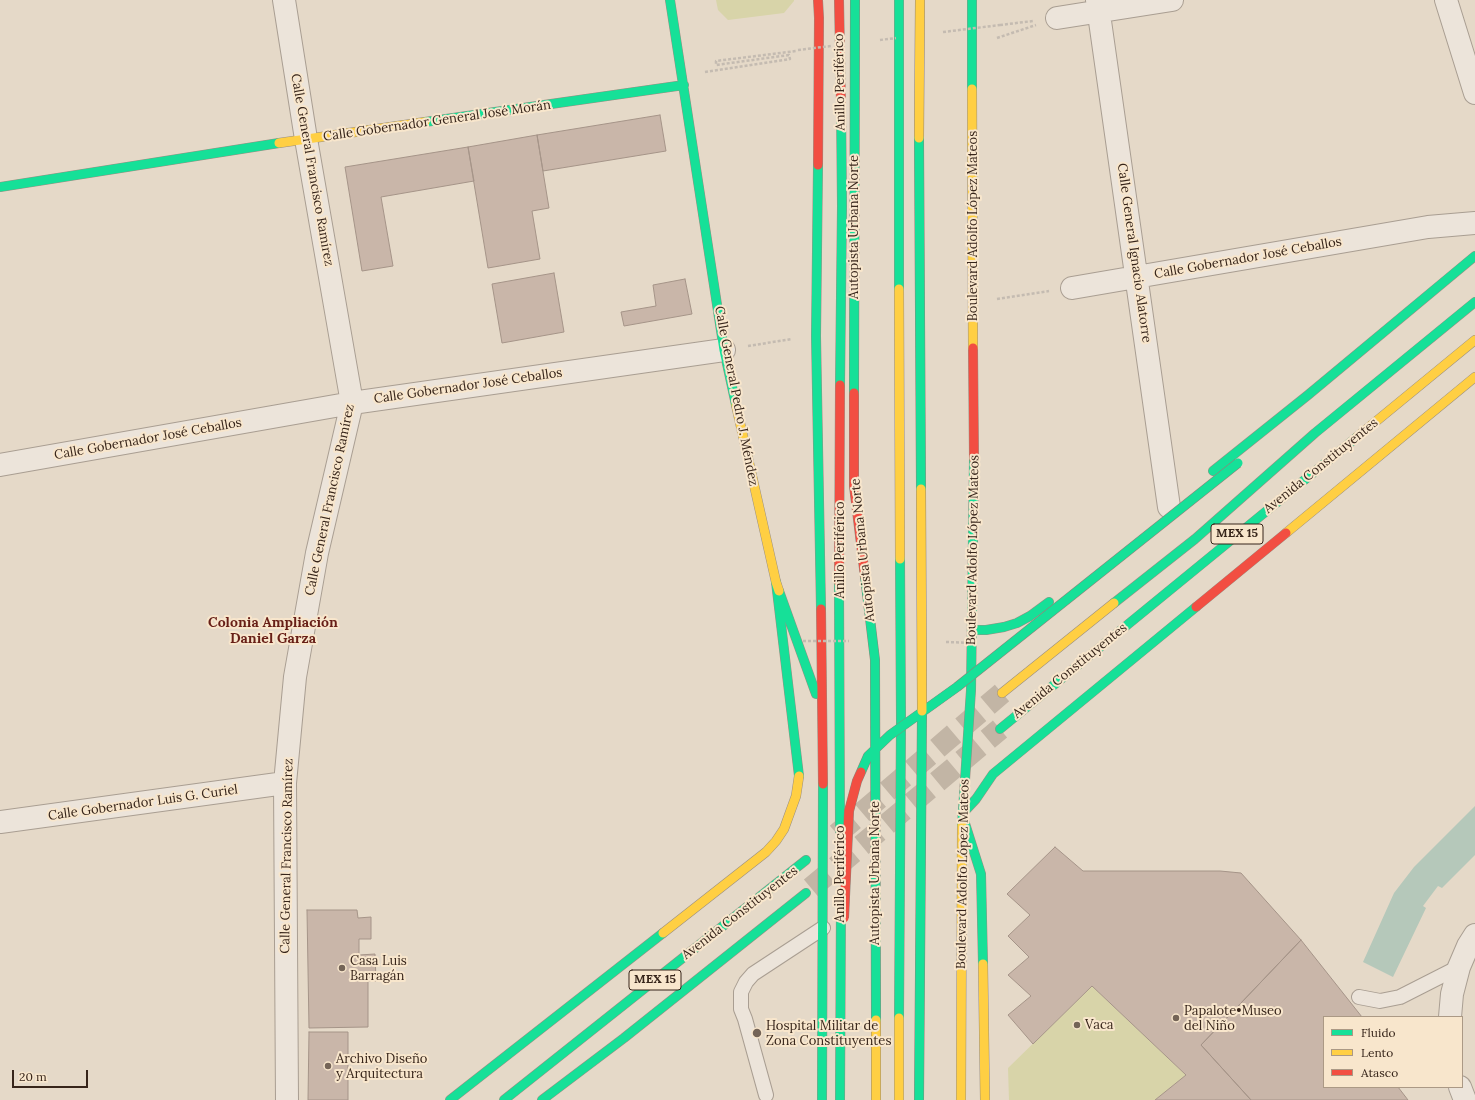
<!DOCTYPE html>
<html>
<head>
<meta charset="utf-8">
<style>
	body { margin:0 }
	#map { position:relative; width:1475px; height:1100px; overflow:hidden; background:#e5d9c8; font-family:Lora,serif }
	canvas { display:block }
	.legend { position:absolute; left:1323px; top:1016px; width:140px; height:72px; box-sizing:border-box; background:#f8e6cc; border:1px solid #ab9985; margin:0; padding:5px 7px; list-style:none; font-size:12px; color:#37251a }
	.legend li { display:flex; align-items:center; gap:8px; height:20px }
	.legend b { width:20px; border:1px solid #ab9985 }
	.scale { position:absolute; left:12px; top:1070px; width:76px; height:18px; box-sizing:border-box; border:2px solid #37251a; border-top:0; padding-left:5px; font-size:12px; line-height:14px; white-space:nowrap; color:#37251a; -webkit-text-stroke:3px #f8e6cc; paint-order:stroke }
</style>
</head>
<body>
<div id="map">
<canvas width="1475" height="1100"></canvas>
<ul class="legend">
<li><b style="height:5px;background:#16e098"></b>Fluido</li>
<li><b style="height:5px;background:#ffcf43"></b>Lento</li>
<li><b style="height:5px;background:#f24e42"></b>Atasco</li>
</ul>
<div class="scale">20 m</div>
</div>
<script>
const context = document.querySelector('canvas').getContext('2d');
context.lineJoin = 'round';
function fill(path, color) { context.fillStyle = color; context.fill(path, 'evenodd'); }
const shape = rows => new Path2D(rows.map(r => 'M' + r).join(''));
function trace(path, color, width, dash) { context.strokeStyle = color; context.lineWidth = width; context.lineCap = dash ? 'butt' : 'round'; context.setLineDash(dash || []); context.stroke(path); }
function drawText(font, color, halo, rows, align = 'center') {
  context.font = font + ' Lora,serif'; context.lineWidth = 4; context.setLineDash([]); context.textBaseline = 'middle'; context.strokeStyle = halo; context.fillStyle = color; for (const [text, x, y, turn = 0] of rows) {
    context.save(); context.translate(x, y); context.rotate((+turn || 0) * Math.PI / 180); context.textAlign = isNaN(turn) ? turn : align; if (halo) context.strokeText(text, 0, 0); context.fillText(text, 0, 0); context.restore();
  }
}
fill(shape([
	[716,0,794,0,794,1,784,13,728,20,718,10],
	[1092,986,1186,1075,1155,1100,1009,1100,1008,1068]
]), '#d8d4a9');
fill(shape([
	[1475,806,1475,855,1442,888,1438,886,1423,906,1426,908,1393,977,1363,962,1394,893,1414,867]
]), '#b5c8ba');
const building = shape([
	[660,115,666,151,543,171,537,135,660,115],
	[537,135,549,208,532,211,540,259,488,268,468,147,537,135],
	[468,147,474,181,381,197,393,266,362,271,345,167,468,147],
	[554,273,564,332,502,343,492,284,554,273],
	[685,279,692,314,624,326,621,312,656,306,653,285,685,279],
	[1055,847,1083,871,1220,871,1241,873,1301,940,1201,1045,1251,1100,1155,1100,1186,1075,1092,986,1033,1044,1008,1015,1031,996,1008,975,1029,957,1008,936,1030,915,1007,894,1055,847],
	[307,910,357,910,358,918,371,917,371,939,359,939,359,955,375,954,376,981,368,981,368,1027,309,1028,307,910],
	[1301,940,1362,1017,1324,1017,1324,1087,1398,1087,1408,1100,1251,1100,1201,1045,1301,940],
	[309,1032,348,1032,348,1100,308,1100,309,1032]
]);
fill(building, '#c9b6a9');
trace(building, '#a59488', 1);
trace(shape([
	[837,834,1002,693],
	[811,888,1000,729]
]), '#c2b5a5', 22, [22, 11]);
const lane = shape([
	[1359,997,1380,1001,1400,997,1459,967],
	[766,1095,745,1019,741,1009,741,992,746,982,753,974,823,928]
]);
const street = shape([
	[284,0,306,139,352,403,317,553,295,677,285,783,287,1100],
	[1097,0,1169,507],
	[1446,0,1475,93],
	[1057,18,1172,0],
	[1072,288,1428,227,1475,223],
	[0,465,352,403,724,350],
	[0,822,285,783],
	[1450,1017,1452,994,1459,967,1468,946,1475,935],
	[1460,1087,1465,1100]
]);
const fast = shape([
	[670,0,724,350,736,405],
	[899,0,899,289],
	[972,0,972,89],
	[425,122,684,85],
	[818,165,816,336,821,609],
	[0,187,279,143],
	[840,385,842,206,841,105],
	[1213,471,1308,395,1475,256],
	[776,582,799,776],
	[839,583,840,831],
	[779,591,816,694],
	[1114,603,1195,539,1315,433,1475,302],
	[972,630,986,630,1004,627,1017,623,1030,616,1049,602],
	[1000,729,1357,437],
	[962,825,971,690,974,459],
	[983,964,981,874,962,814,976,799,993,774,1196,607],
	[899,1018,901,721,900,559],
	[450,1100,663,933],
	[504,1100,806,860],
	[542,1100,624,1038,806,893],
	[822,1100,823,784],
	[840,1100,841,899]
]);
const slow = shape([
	[972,89,973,348],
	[279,143,425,122],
	[899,289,900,559],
	[736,405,776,582,779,591],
	[1357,437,1475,340],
	[1286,533,1475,377],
	[1002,693,1114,603],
	[663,933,766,852,776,841,784,829,796,796,799,776],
	[983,964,985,1100],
	[899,1100,899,1018],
	[961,1100,962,825]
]);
const jam = shape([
	[839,0,841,105],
	[818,165,819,18,818,0],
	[973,348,974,459],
	[839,583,840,385],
	[1196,607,1286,533],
	[821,609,823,784]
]);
trace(lane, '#a99e92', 16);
trace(street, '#a99e92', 24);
trace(fast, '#998e82', 10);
trace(slow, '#998e82', 10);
trace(jam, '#998e82', 10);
trace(shape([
	[1000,25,1033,21],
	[997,38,1036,25],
	[705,72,790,59,789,55,716,65,716,61,796,51],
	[997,299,1049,291],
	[748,346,792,339]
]), '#c4bbb1', 2.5, [3, 2]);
trace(lane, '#ece4da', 14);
trace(street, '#ece4da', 22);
trace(fast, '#16e098', 9);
trace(slow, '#ffcf43', 9);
trace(jam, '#f24e42', 9);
const fastBridge = shape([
	[919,138,921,489],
	[854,393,855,0],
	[865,577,875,660,876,1020],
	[861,772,868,756,890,735,957,687,1238,463],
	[919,1100,922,711]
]);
const slowBridge = shape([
	[919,138,920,0],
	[921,489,922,711],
	[876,1020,876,1100]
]);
const jamBridge = shape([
	[854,393,854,486,865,577],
	[844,918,849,811,857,781,861,772]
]);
trace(fastBridge, '#8e8379', 10, []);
trace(slowBridge, '#8e8379', 10, []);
trace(jamBridge, '#8e8379', 10, []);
trace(shape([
	[943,32,1000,25],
	[880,40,896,38],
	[798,50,831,46],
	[803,641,849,641],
	[946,642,973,643]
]), '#c4bbb1', 2.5, [3, 2]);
trace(fastBridge, '#16e098', 9);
trace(slowBridge, '#ffcf43', 9);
trace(jamBridge, '#f24e42', 9);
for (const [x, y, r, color] of [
	[342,968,4,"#746457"],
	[1176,1018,4,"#746457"],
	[1077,1025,4,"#746457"],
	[757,1033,5,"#746457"],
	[328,1066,4,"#746457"]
]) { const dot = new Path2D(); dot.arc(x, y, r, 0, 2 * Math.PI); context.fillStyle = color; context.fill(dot); trace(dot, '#f8e6cc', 1.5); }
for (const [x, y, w] of [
	[1237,534,52],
	[655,980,52]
]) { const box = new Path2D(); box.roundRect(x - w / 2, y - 10, w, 20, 3); context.fillStyle = '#f8e6cc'; context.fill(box); trace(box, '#37251a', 1); }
drawText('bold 12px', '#37251a', null, [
	["MEX 15",1237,534],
	["MEX 15",655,980]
]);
drawText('13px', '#37251a', '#f8e6cc', [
	["Anillo Periférico",840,82,-91],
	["Calle Gobernador General José Morán",437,121,-8],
	["Calle General Francisco Ramírez",312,170,80],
	["Boulevard Adolfo López Mateos",973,226,-90],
	["Autopista Urbana Norte",854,227,-90],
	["Calle General Ignacio Alatorre",1134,253,82],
	["Calle Gobernador José Ceballos",1248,258,-10],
	["Calle Gobernador José Ceballos",468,386,-8],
	["Calle General Pedro J. Méndez",736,396,79],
	["Calle Gobernador José Ceballos",148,439,-10],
	["Avenida Constituyentes",1321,466,-39],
	["Calle General Francisco Ramírez",330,500,-78],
	["Anillo Periférico",840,550,-90],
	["Autopista Urbana Norte",863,550,-96],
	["Boulevard Adolfo López Mateos",973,550,-89],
	["Avenida Constituyentes",1070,671,-39],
	["Calle Gobernador Luis G. Curiel",143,803,-8],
	["Calle General Francisco Ramírez",287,856,-89],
	["Autopista Urbana Norte",875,873,-90],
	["Anillo Periférico",840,874,-90],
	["Boulevard Adolfo López Mateos",963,874,-89],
	["Avenida Constituyentes",740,913,-38]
]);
drawText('13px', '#37251a', '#f8e6cc', [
	["Casa Luis",350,961],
	["Barragán",350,976],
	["Papalote•Museo",1184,1011],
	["del Niño",1184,1026],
	["Vaca",1085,1025],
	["Hospital Militar de",766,1026],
	["Zona Constituyentes",766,1041],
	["Archivo Diseño",336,1059],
	["y Arquitectura",336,1074]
], 'left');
drawText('bold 14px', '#671f17', '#f8e6cc', [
	["Colonia Ampliación",273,623],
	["Daniel Garza",273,639]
]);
</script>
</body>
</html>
